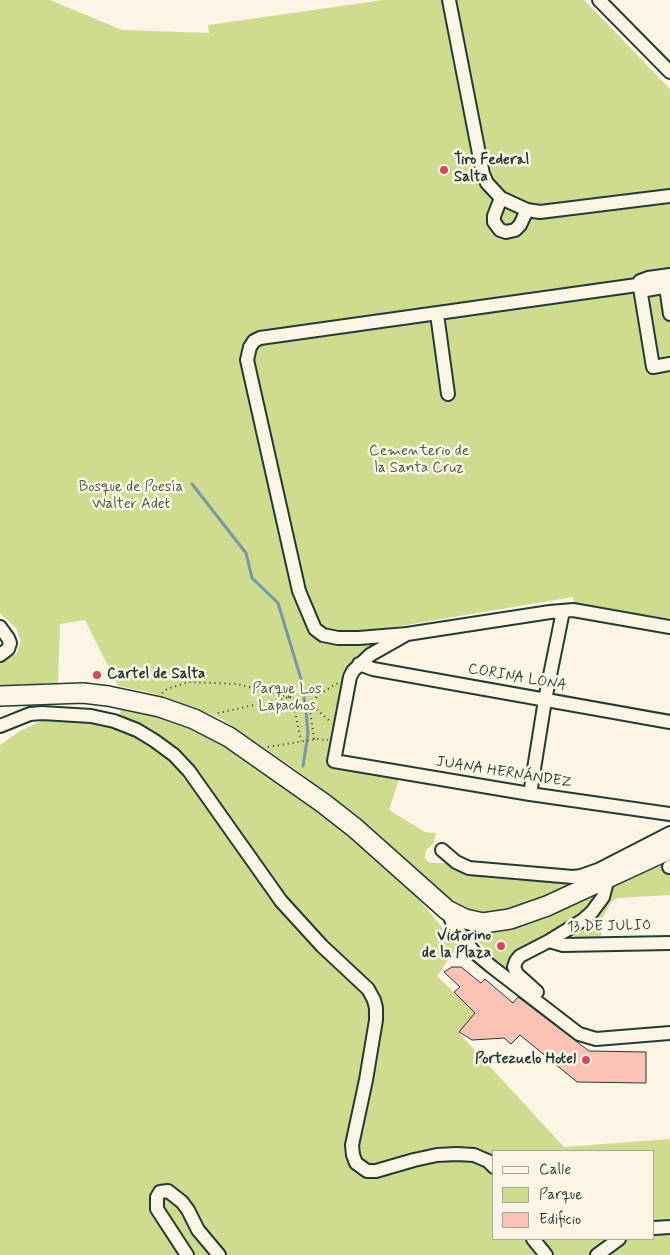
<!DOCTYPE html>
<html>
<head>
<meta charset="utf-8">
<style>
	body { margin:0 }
	#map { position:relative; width:670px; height:1255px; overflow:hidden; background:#fcf5e5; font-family:Mynerve,sans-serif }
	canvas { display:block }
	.legend { position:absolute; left:492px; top:1150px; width:162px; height:90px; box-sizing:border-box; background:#fcf5e5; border:1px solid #a4ab9e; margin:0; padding:6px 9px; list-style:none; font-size:15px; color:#1f3d34 }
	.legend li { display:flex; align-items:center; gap:10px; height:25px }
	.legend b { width:25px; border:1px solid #a4ab9e }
</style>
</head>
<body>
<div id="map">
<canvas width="670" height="1255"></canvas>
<ul class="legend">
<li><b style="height:6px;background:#fcf5e5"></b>Calle</li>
<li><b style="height:14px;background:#cfdb8e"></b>Parque</li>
<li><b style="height:14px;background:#fcc2b5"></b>Edificio</li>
</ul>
</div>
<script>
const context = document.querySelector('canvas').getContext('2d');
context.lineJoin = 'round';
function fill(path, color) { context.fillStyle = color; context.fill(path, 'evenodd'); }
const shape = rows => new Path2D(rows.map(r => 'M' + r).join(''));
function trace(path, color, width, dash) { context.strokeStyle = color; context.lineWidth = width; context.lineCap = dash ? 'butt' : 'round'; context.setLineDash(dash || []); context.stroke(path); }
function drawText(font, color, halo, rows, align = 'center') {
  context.font = font + ' Mynerve,sans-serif'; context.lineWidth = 5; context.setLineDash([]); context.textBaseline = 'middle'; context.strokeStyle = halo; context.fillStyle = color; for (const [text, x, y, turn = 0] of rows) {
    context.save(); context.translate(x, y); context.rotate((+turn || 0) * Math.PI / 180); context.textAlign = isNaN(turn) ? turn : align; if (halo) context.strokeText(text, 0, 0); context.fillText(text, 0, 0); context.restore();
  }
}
fill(shape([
	[0,0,50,0,122,30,209,33,208,25,383,0,584,0,670,89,670,619,575,604,573,597,346,635,335,645,342,646,377,643,352,661,344,673,332,763,400,776,389,810,425,832,436,833,433,844,426,850,425,858,430,863,448,863,590,879,507,916,464,913,402,862,384,839,358,816,291,766,220,718,153,693,118,686,85,620,60,624,58,683,0,686,0,661,5,660,16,654,21,642,16,628,0,613],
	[121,705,155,714,209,733,350,830,403,881,458,946,437,976,475,1013,459,1033,564,1147,670,1139,670,1255,0,1255,0,745,20,731,52,716,119,721],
	[494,1151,654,1151,654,1239,494,1239],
	[670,858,670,895,618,898,612,901,602,919,601,938,578,939,574,936,573,931,615,884],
	[591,896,594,898,594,904,579,917,524,947,505,968,461,925,494,932,516,928,548,918]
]), '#cfdb8e');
trace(shape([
	[192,484,246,553,252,578,278,603,301,679,306,710,308,734,303,766]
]), '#7699aa', 3);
const building = shape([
	[452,967,461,967,481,983,485,979,513,1003,518,997,589,1051,646,1052,646,1083,577,1082,520,1035,511,1044,504,1038,472,1040,459,1032,475,1013,454,992,460,987,444,972,452,967]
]);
fill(building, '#fcc2b5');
trace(building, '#1f3d34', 1);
const minor = shape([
	[449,0,483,174,487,183,501,198,527,210,540,212,670,196],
	[599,0,670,72],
	[501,198,494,216,494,222,500,230,506,232,515,230,520,225,527,210],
	[670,275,648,278,640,281,637,285,640,288,646,290,670,286],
	[666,287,670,314],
	[640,288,653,367,670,364],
	[437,314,448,394],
	[0,627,8,638,10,643,8,649,0,655],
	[670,627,573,610,550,612,407,634,370,655,353,671,350,677,334,761,530,794,670,814],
	[407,634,359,638,338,638,323,635,315,629,299,591,247,360,250,347,254,341,260,338,637,285],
	[359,664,373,669,670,722],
	[0,726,30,714,42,713,91,716,114,721,137,730,155,741,174,755,189,771,281,901,322,946,368,989,374,1000,376,1008,376,1020,366,1080,352,1145,353,1155,356,1163,367,1171,376,1171,414,1160,437,1155,457,1154,474,1155,488,1161,494,1167],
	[530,794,545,700,563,611],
	[442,850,456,862,469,868,573,877,581,876,598,870,670,833],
	[669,867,670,866],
	[447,910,453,924,474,952,492,967,579,1034,596,1039,670,1033],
	[549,941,563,945,670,943],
	[537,992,517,974,514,967,516,961,520,956,549,941,583,920,592,912,603,897,608,878],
	[654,1228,670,1227],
	[533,1239,546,1255],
	[187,1255,157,1209,157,1197,160,1192,168,1191,182,1202,188,1210,198,1230,219,1255],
	[597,1255,619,1239]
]);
const highway = shape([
	[0,696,83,693,108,696,160,707,194,719,229,737,323,803,355,828,447,910,465,919,483,923,510,919,547,906,670,849]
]);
trace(minor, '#1f3d34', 16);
trace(highway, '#1f3d34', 22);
trace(shape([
	[162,693,167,689,189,682,237,684,290,697,214,714],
	[290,697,309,703,331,722],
	[290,697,295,712,301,741],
	[314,739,309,703,323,692,338,683],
	[268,747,317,739,328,740]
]), '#1f3d34', 2, [1, 4]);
trace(minor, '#fcf5e5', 12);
trace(highway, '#fcf5e5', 19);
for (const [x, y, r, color] of [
	[444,170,5,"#d1495b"],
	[97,675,5,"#d1495b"],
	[501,946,5,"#d1495b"],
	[586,1060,5,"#d1495b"]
]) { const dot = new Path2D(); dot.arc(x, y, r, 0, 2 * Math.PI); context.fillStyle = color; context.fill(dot); trace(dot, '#fcf5e5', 2); }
drawText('bold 15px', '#1f3d34', '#fcf5e5', [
	["Tiro Federal",454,161],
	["Salta",454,178],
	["Cartel de Salta",107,675],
	["Victorino",491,937,"right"],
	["de la Plaza",491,954,"right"],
	["Portezuelo Hotel",576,1060,"right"]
], 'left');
drawText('15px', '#425d46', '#fcf5e5', [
	["Cementerio de",419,452],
	["la Santa Cruz",419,469],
	["Bosque de Poesía",131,488],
	["Walter Adet",131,505],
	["Parque Los",287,690],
	["Lapachos",287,707]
]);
drawText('15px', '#1f3d34', '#fcf5e5', [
	["CORINA LONA",517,678,10],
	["JUANA HERNÁNDEZ",504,773,9],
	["13 DE JULIO",609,927,-1]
]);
</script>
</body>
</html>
